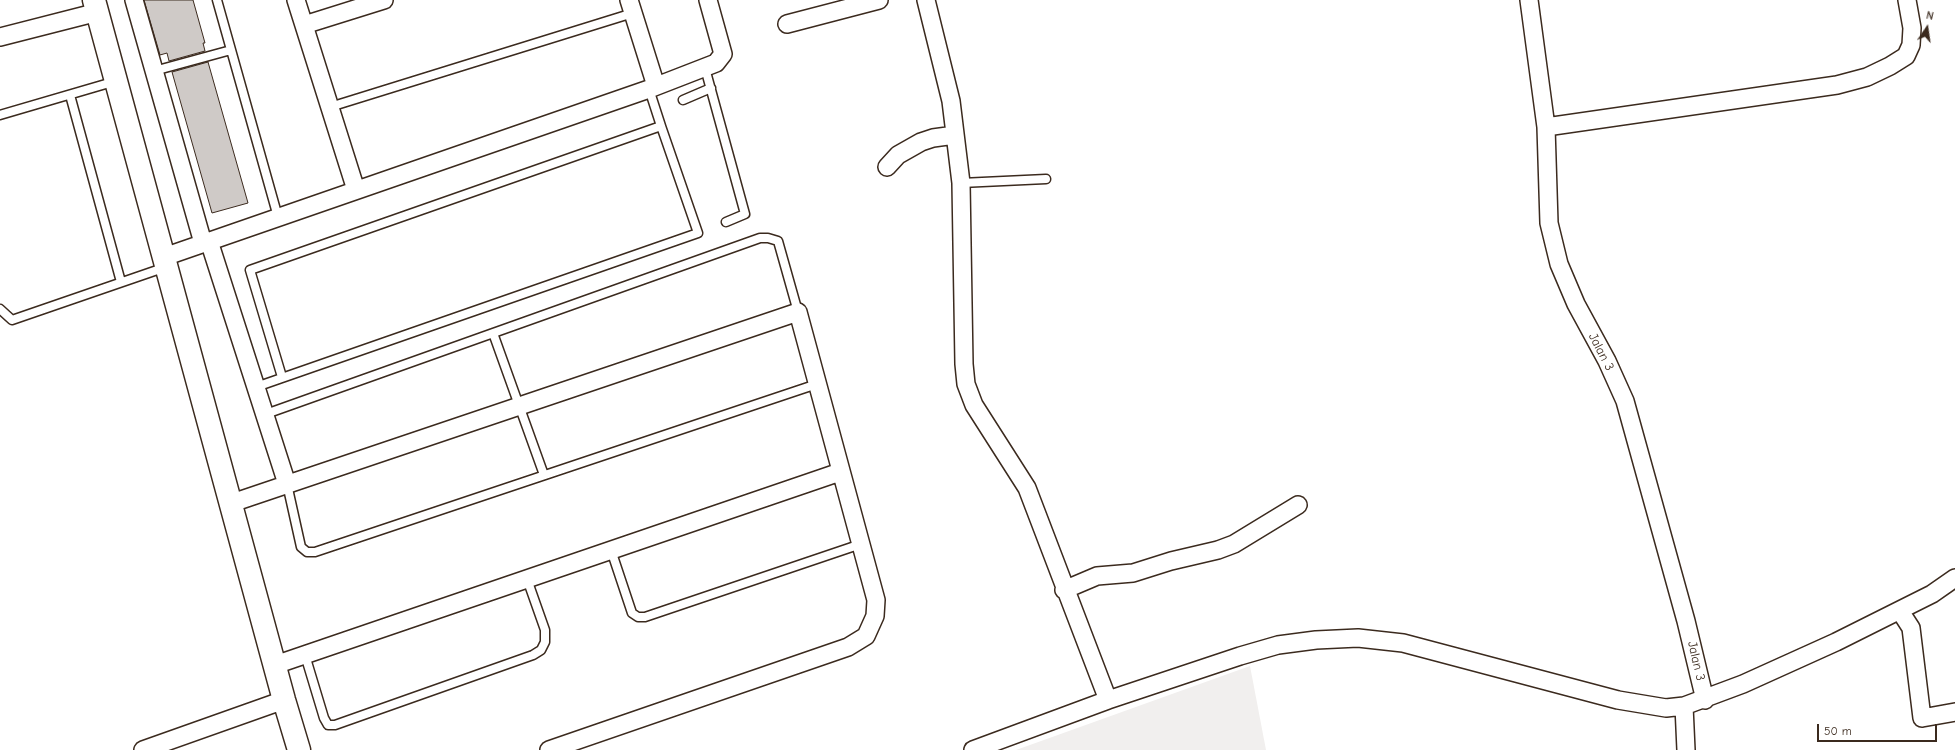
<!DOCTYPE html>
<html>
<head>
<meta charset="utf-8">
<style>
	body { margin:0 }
	#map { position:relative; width:1955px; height:750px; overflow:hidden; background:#fff; font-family:"Comic Neue",sans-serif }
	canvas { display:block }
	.north { position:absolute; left:1907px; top:8px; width:40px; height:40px; -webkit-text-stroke:3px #fff; paint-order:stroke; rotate:13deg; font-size:11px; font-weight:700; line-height:16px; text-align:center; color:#3b2a1e }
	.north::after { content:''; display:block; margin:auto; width:14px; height:18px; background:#3b2a1e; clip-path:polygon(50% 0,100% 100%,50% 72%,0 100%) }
	.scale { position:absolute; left:1817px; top:724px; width:120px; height:18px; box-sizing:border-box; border:2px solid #3b2a1e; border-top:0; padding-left:5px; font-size:12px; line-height:14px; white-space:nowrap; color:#3b2a1e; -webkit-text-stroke:3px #fff; paint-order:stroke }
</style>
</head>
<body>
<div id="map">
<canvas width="1955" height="750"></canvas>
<div class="north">N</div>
<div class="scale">50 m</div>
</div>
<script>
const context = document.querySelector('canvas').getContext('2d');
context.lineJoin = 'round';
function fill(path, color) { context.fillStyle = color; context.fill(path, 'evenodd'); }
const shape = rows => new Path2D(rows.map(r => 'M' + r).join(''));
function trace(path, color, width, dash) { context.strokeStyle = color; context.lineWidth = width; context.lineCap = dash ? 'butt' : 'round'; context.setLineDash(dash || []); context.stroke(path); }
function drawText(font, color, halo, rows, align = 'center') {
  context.font = font + ' "Comic Neue",sans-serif'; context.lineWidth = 3.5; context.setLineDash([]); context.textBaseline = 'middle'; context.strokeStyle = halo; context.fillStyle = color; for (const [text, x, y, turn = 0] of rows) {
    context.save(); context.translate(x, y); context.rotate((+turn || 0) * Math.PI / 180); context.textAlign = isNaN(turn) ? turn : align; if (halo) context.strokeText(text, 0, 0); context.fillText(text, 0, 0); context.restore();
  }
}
fill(shape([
	[1250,666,1266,750,1016,750]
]), '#f1efee');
const building = shape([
	[144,0,193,0,205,43,203,43,205,51,169,61,167,53,160,55,144,0],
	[208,62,248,203,212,213,172,72,208,62]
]);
fill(building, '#cfcac7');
trace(building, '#3b2a1e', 1);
const service = shape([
	[217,0,278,217],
	[705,68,745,214,726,222],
	[154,71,231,50],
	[649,89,661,126],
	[70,95,121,282],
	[683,100,711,88],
	[330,107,633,13],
	[0,115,116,81],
	[961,183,1046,179],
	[0,309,12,320,166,267],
	[493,333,544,475],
	[256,387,698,233,661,126,250,270,282,377],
	[263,415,760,238,768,238,778,241,798,312],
	[287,484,301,547,307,552,315,552,817,384],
	[611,550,632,613,638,617,645,617,861,544],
	[305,655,324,718,328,725,335,725,533,655,541,650,545,642,545,630,527,579]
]);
const minor = shape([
	[134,0,203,243],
	[296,0,356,190],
	[629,0,656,86],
	[926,0,951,101,961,183,964,364,966,384,974,405,1027,488,1108,700],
	[1529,0,1546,127,1549,223,1559,264,1576,304,1607,361,1625,401,1686,621,1705,700],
	[787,24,879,0],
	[304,25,384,0],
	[0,37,98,12],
	[1546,127,1837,85,1867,77,1890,66,1906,56,1911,45,1912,28,1907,0],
	[887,167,898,155,921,142,933,138,955,135],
	[209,241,287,484],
	[164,257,649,89,716,63,723,54,708,0],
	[232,503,798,312,876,600,875,616,866,636,848,647,549,750],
	[1064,590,1097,576,1133,573,1171,561,1218,550,1234,544,1298,505],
	[1900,611,1911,628,1922,718,1955,712],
	[275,665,840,472],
	[1684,706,1686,750],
	[143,750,284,700],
	[973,750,1108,700,1240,656,1278,645,1316,640,1358,638,1403,643,1618,700,1666,708,1684,706,1743,684,1836,642,1932,594,1955,578]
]);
const secondary = shape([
	[94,0,284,700,299,750]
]);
trace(service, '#3b2a1e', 11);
trace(minor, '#3b2a1e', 20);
trace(secondary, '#3b2a1e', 25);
trace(service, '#fff', 8);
trace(minor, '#fff', 17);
trace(secondary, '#fff', 22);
drawText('13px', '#3b2a1e', '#fff', [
	["Jalan 3",1601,352,63],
	["Jalan 3",1696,661,77]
]);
</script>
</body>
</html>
